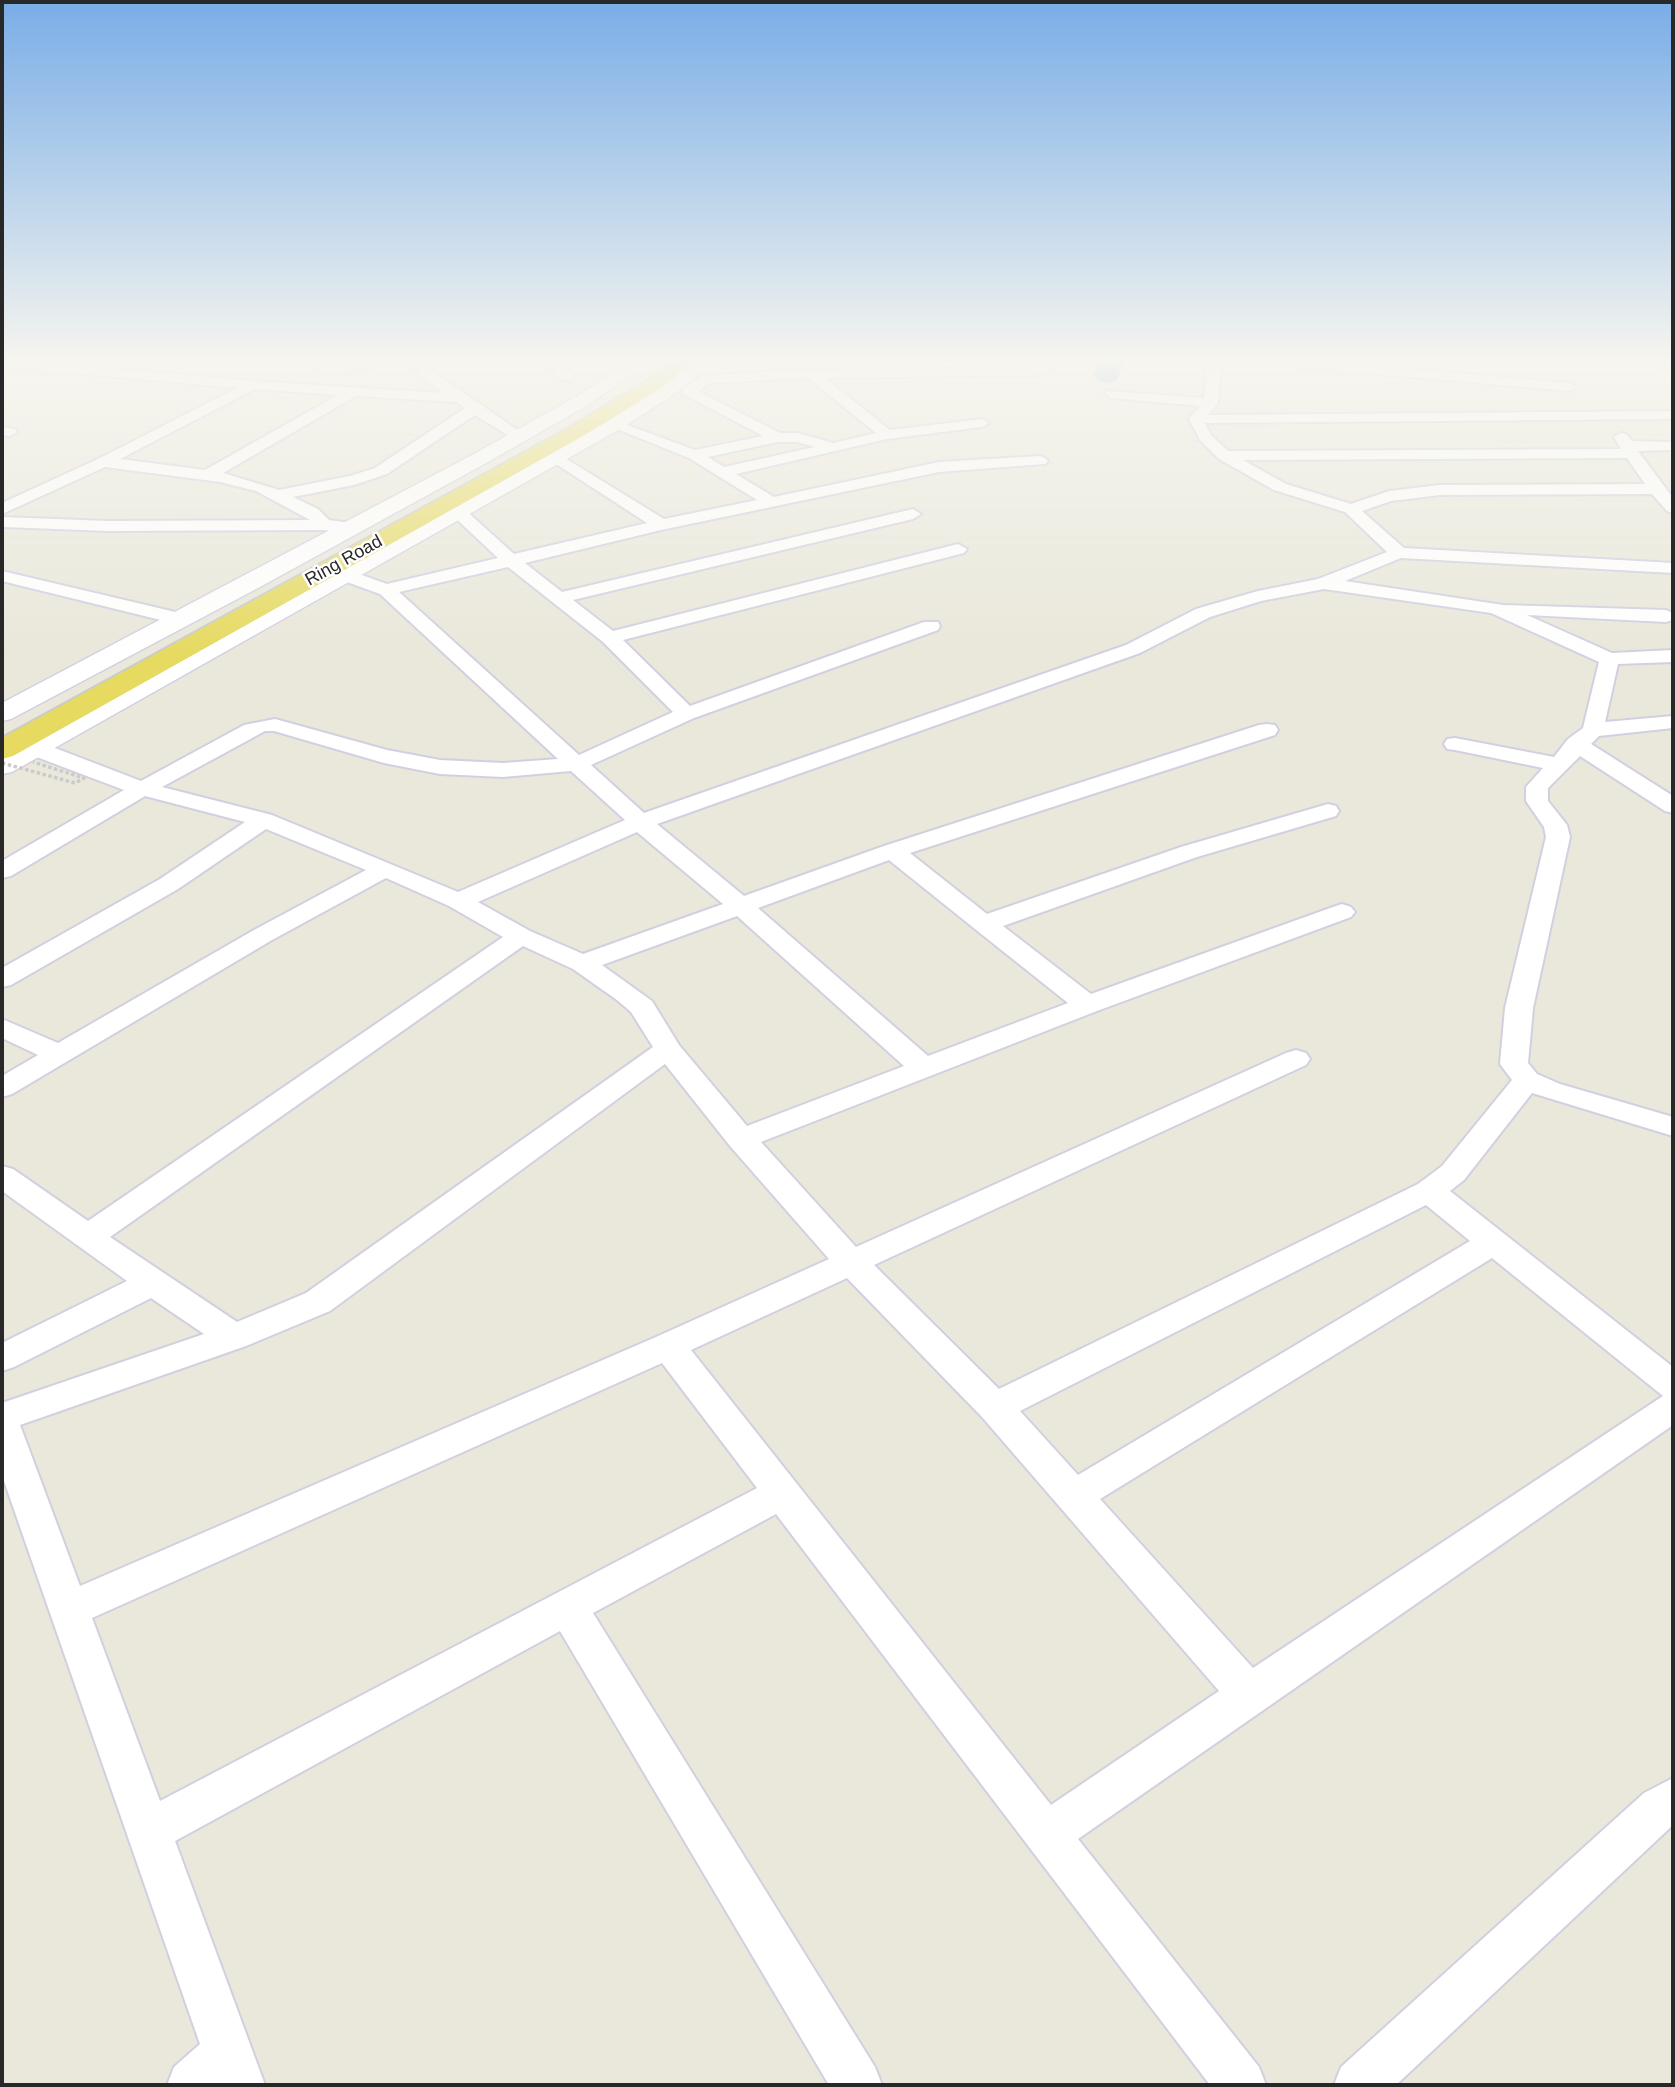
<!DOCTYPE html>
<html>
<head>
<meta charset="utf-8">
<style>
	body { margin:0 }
	#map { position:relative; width:1675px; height:2087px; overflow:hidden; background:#eae8db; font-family:Arial,sans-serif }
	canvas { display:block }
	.frame { position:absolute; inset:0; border:4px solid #282828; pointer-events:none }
</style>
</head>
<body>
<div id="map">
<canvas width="1675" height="2087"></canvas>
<div class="frame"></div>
</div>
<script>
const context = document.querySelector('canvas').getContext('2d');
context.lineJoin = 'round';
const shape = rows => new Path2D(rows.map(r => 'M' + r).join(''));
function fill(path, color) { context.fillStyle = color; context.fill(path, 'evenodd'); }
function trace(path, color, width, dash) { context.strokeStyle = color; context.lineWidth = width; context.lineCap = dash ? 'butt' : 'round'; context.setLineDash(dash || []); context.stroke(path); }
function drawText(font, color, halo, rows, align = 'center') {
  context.font = font + ' Arial,sans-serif'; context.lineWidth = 5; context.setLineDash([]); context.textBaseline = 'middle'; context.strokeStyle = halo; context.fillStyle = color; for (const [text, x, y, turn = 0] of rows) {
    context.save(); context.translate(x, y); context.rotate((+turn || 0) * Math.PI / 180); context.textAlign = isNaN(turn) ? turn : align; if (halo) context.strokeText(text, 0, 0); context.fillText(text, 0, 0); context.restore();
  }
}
fill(shape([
	[1098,363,1124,363,1116,381,1107,383,1098,381,1094,375,1098,363]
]), '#74a3e5');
const minor = shape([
	[2,363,53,363,253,381,443,393,405,363,421,363,526,436,524,439,514,439,475,415,387,474,354,485,293,497,318,509,329,520,358,524,360,528,358,532,352,533,324,530,109,531,2,527,2,517,109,521,310,520,256,491,220,482,105,467,2,514,2,503,98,459,237,388,7,367,2,363],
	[255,389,338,395,205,470,120,459,255,389],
	[356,396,456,402,465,408,375,468,350,476,279,490,223,473,356,396],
	[311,363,328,366,383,363,376,367,325,374,311,363],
	[542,363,558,363,574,377,572,380,562,380,542,363],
	[1044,363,1058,363,1059,367,1040,375,825,378,890,430,982,419,989,423,982,427,887,439,736,474,774,497,939,462,1040,456,1045,458,1048,461,1045,464,939,472,661,530,525,563,562,592,913,509,921,514,913,519,573,600,613,631,958,544,967,549,964,553,623,640,690,706,924,622,938,622,940,626,938,630,694,718,591,765,644,813,1126,645,1196,609,1258,591,1318,579,1387,552,1345,512,1274,490,1219,459,1200,440,1189,419,1200,406,1112,398,1105,394,1107,391,1204,398,1207,363,1221,363,1218,403,1208,415,1673,411,1673,419,1205,423,1211,435,1228,451,1621,449,1614,437,1621,433,1626,434,1632,441,1673,442,1673,450,1638,451,1673,498,1673,513,1667,511,1652,494,1440,495,1391,501,1362,511,1404,548,1673,563,1673,573,1401,558,1345,581,1503,605,1666,610,1673,613,1673,620,1666,622,1527,615,1612,653,1673,650,1673,662,1618,664,1605,722,1673,716,1673,728,1599,736,1591,744,1673,796,1673,813,1665,811,1580,756,1548,788,1548,801,1567,825,1570,837,1533,1008,1528,1063,1537,1074,1560,1084,1673,1117,1673,1136,1532,1093,1464,1180,1450,1191,1673,1367,1673,1425,1078,1839,1259,2067,1266,2085,1210,2085,776,1514,593,1613,875,2067,882,2085,829,2085,560,1631,175,1841,265,2085,167,2085,174,2067,200,2044,2,1475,2,1403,204,1334,151,1298,14,1367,2,1371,2,1343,127,1281,2,1191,2,1166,13,1169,88,1221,503,937,449,906,386,878,272,940,12,1094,2,1097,2,1076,38,1055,2,1038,2,1019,58,1043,254,930,366,870,266,829,178,889,11,985,2,987,2,968,160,879,245,822,145,796,11,876,2,878,2,861,124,790,26,753,23,748,26,743,42,743,141,781,244,725,275,719,387,750,440,760,503,763,558,759,380,594,336,578,333,574,336,570,348,570,387,584,498,558,451,514,449,511,451,508,457,506,463,508,514,554,647,523,550,460,547,457,550,454,555,452,664,519,757,500,689,458,607,425,614,421,619,422,695,450,763,436,683,394,683,388,702,376,791,370,1039,367,1044,363],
	[808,378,876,433,833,443,798,433,780,433,698,391,710,383,808,378],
	[777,442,797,442,815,447,724,467,708,457,777,442],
	[1627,458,1645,484,1440,485,1389,491,1351,504,1286,484,1243,460,1627,458],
	[508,567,603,642,673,712,579,755,399,592,508,567],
	[1324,589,1491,613,1599,662,1583,728,1568,739,1554,757,1455,738,1447,739,1444,744,1447,749,1455,750,1543,768,1526,787,1526,801,1544,827,1546,837,1505,1008,1500,1064,1512,1080,1442,1166,1418,1184,999,1389,874,1265,1306,1065,1310,1059,1306,1053,1296,1050,1286,1053,856,1247,761,1142,1097,1011,1351,917,1355,912,1351,907,1342,904,1333,907,1091,994,1003,926,1197,857,1336,816,1339,811,1336,806,1328,804,1181,847,987,914,910,853,1275,735,1278,730,1275,725,1267,724,1259,725,884,846,744,896,657,824,1140,653,1210,617,1261,601,1324,589],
	[265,731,274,731,384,763,440,774,503,777,571,771,625,820,458,892,272,815,162,787,265,731],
	[637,832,723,904,583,954,530,931,478,902,637,832],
	[889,860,975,929,1068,1003,928,1056,758,908,889,860],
	[737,916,904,1066,747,1126,679,1045,652,1001,602,965,737,916],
	[523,946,573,969,617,1000,631,1012,653,1047,306,1293,237,1322,110,1237,523,946],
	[665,1064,730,1146,829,1259,656,1337,80,1586,20,1425,246,1346,330,1311,665,1064],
	[1426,1205,1470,1241,1078,1475,1020,1411,1426,1205],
	[1492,1258,1663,1396,1253,1668,1100,1499,1492,1258],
	[847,1278,982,1417,1219,1691,1051,1805,691,1350,847,1278],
	[662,1363,757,1488,160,1801,92,1618,662,1363],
	[1290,363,1344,363,1569,383,1576,387,1569,391,1297,367,1290,363],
	[1649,363,1673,363,1673,368,1656,367,1649,363],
	[2,427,15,429,17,432,10,436,2,435,2,427],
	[2,571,188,615,190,619,181,625,2,581,2,571],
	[1673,1778,1673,1825,1396,2085,1334,2085,1341,2067,1644,1793,1673,1778]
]);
const tertiary = shape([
	[628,363,647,363,591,403,488,462,258,588,11,719,2,721,2,703,474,454,579,395,628,363],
	[692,363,711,363,676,393,620,429,12,772,2,774,2,755,608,421,664,385,692,363]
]);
const trunk = shape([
	[669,363,689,363,663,387,583,436,13,756,2,759,2,738,569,428,649,379,669,363]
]);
trace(minor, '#d2d0e0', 4);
trace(tertiary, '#d2d0e0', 3);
trace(trunk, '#cbcbcb', 4);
fill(minor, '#fff');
fill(tertiary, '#fff');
fill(trunk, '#e6da60');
trace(shape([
	[2,763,75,783,84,778,33,762]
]), '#cbcbcb', 3.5, [3.5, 2.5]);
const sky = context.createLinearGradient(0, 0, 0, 655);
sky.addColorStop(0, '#79ade7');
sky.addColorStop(0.55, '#f6f5ef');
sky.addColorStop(1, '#f6f5ef00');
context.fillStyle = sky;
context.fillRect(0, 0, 1675, 655);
drawText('18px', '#282828', '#fff', [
	["Ring Road",344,561,-29]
]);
</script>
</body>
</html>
